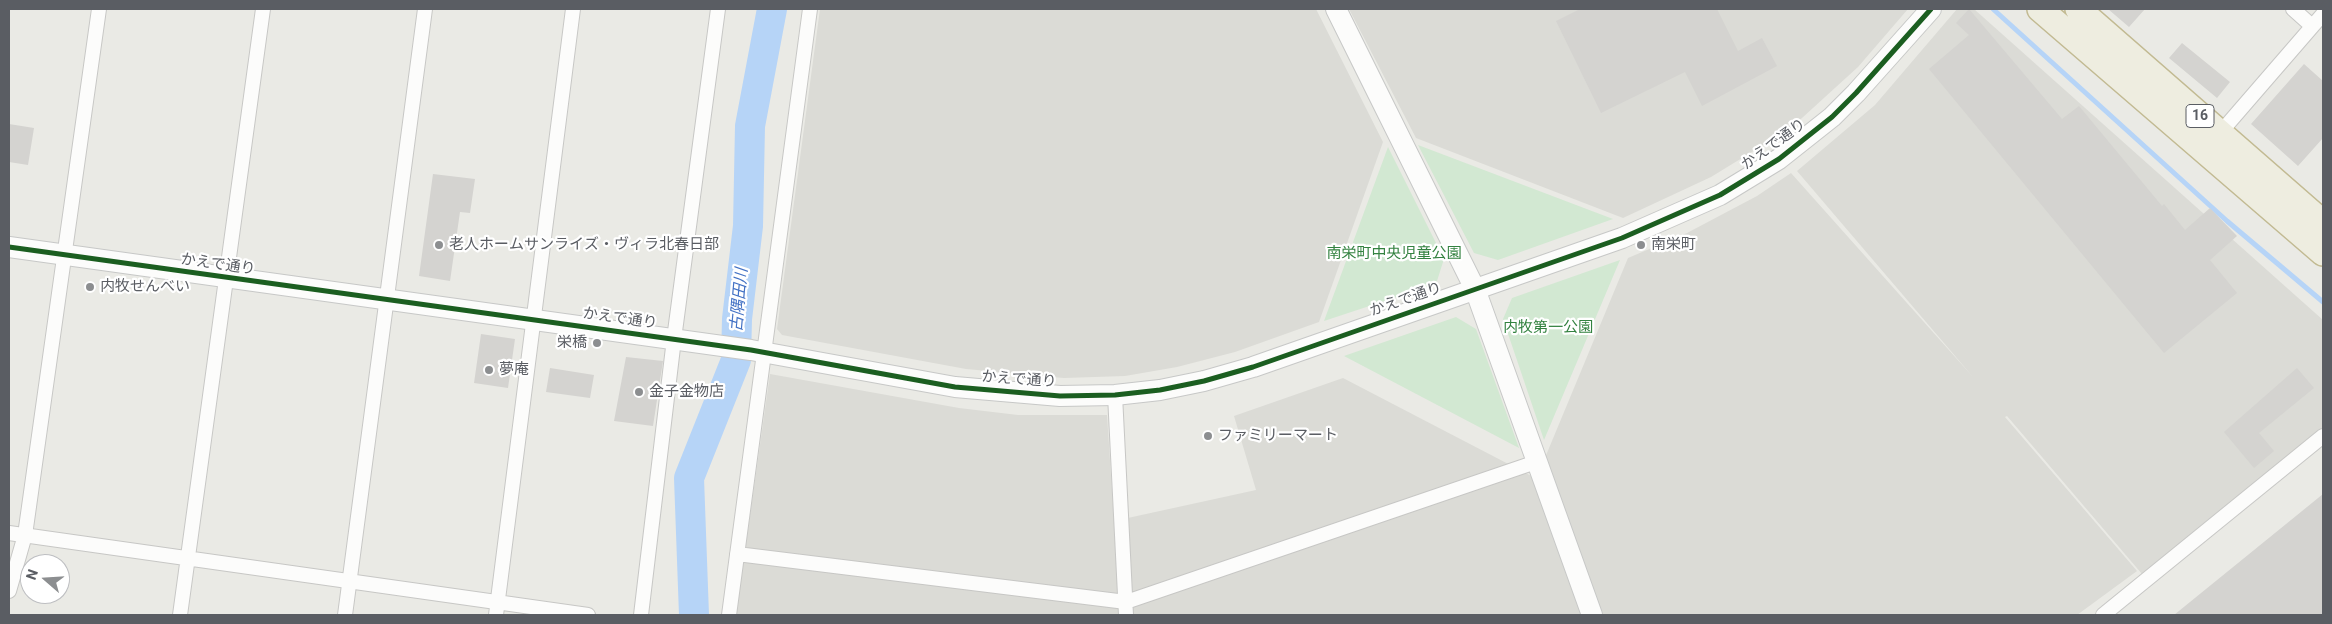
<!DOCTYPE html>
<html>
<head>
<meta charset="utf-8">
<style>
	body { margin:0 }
	#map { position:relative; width:2332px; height:624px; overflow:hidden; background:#eaeae5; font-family:Roboto,sans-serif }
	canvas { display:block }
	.frame { position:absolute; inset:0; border:10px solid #5a5d63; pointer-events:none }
	.north { position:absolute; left:20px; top:554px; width:50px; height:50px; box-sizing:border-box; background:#fff; border:1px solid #bdbec1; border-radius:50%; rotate:289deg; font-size:14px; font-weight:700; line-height:20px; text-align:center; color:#5a5d63 }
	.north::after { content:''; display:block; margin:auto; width:18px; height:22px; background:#8c8e90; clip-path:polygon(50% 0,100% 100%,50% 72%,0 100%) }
</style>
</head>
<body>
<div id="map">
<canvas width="2332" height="624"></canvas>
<div class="frame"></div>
<div class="north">N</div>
</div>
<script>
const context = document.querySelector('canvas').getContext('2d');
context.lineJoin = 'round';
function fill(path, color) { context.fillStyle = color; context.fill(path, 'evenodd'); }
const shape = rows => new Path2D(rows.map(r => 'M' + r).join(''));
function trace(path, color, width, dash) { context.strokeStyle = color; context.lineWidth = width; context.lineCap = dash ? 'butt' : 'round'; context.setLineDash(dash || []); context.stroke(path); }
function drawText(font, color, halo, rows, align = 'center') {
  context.font = font + ' Roboto,"Noto Sans JP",sans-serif'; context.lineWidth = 4.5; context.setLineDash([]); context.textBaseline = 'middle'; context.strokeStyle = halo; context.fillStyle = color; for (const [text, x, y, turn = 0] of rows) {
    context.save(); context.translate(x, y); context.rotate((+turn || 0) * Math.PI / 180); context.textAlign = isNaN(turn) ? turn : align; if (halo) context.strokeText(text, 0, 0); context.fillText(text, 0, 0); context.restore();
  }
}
fill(shape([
	[820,9,1316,9,1383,142,1319,322,1235,352,1177,367,1125,376,1064,378,966,369,782,335,777,329],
	[1349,9,1908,9,1858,67,1791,128,1711,177,1623,218,1416,138],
	[1957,9,1974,9,2323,320,2323,438,2148,581,2007,416,2005,417,2137,571,2077,615,1592,615,1542,465,1628,258,1687,233,1757,196,1791,173,1973,377,1797,171,1875,105],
	[770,374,959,408,1018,415,1107,415,1114,521,1256,490,1234,416,1343,378,1541,481,1589,615,736,615]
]), '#dbdbd6');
fill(shape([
	[1418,145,1613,219,1498,260,1474,253],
	[1388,147,1444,259,1436,284,1324,321],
	[1620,260,1544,440,1503,319,1512,298],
	[1456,317,1476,329,1519,448,1344,356]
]), '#d2e8d2');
trace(shape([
	[1993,9,2227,221,2323,302]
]), '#b6d4f7', 5);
trace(shape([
	[694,615,689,478,736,360,737,319,748,226,750,126,772,9]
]), '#b6d4f7', 30);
fill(shape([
	[1580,9,1717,9,1738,51,1762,38,1777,66,1702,106,1685,72,1601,113,1556,21],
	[1969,9,2062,119,2079,106,2162,206,2164,204,2185,230,2210,208,2237,236,2210,260,2237,293,2164,353,1929,69,1969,35,1956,23],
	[2108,9,2145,9,2129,27],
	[2182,43,2230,82,2217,98,2169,58],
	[2304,64,2323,81,2323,138,2298,166,2251,124],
	[9,124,34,128,28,165,9,162],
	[433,174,475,179,470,213,460,212,450,281,419,276],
	[481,334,515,339,508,388,474,383],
	[626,357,663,361,653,426,614,421],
	[550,368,594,375,590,398,546,392],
	[2297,368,2314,388,2259,433,2274,451,2254,468,2224,432],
	[2323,494,2323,615,2174,615]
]), '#d4d3d0');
const street = shape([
	[2293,9,2312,26],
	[2220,133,2323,14],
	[1115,395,1126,615],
	[9,533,588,615],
	[737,554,1126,602,1536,462],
	[9,591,25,535,99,9],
	[180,615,263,9],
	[345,615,425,9],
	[496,615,573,9],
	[641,615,674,339,718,9],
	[729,615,810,9],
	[2103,615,2323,436]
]);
const secondary = shape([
	[1336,9,1475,289,1592,615],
	[9,247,751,350,955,387,1060,396,1115,395,1160,390,1204,381,1253,367,1622,238,1720,195,1779,159,1832,117,1856,93,1931,9]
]);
const highway = shape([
	[2040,9,2323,253],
	[2078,9,2323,223]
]);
trace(street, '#c7c7c5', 16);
trace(secondary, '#c7c8c7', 22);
trace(highway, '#c2ba92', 28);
trace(street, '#fcfcfb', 14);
trace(secondary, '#fcfcfb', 20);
trace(highway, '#eeede0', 25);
trace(shape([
	[9,247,751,350,955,387,1060,396,1115,395,1160,390,1204,381,1253,367,1622,238,1720,195,1779,159,1832,117,1856,93,1931,9]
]), '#1b5e20', 5);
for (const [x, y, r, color] of [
	[439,245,5,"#8c8e90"],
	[1641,245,5,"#8c8e90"],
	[90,287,5,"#8c8e90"],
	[597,343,5,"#8c8e90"],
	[489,370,5,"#8c8e90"],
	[639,392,5,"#8c8e90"],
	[1208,436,5,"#8c8e90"]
]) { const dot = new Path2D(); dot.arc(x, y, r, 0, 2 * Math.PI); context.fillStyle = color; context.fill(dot); trace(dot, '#fff', 2); }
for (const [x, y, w] of [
	[2200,116,28]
]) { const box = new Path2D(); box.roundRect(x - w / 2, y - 11.5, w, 23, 4); context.fillStyle = '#fff'; context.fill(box); trace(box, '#5a5d63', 1); }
drawText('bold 14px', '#5a5d63', null, [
	["16",2200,116]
]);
drawText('15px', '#5a5d63', '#fff', [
	["かえで通り",1774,145,-36],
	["かえで通り",218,265,8],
	["かえで通り",1406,300,-19],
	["かえで通り",620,319,8],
	["かえで通り",1019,380,4]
]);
drawText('15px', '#5a5d63', '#fff', [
	["老人ホームサンライズ・ヴィラ北春日部",449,245],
	["南栄町",1651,245],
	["内牧せんべい",100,287],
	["栄橋",587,343,"right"],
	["夢庵",499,370],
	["金子金物店",649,392],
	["ファミリーマート",1218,436]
], 'left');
drawText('15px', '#338240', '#fff', [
	["南栄町中央児童公園",1394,254],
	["内牧第一公園",1548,328]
]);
drawText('italic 16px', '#4271c4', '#fff', [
	["古隅田川",740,300,-85]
]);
</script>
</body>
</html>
